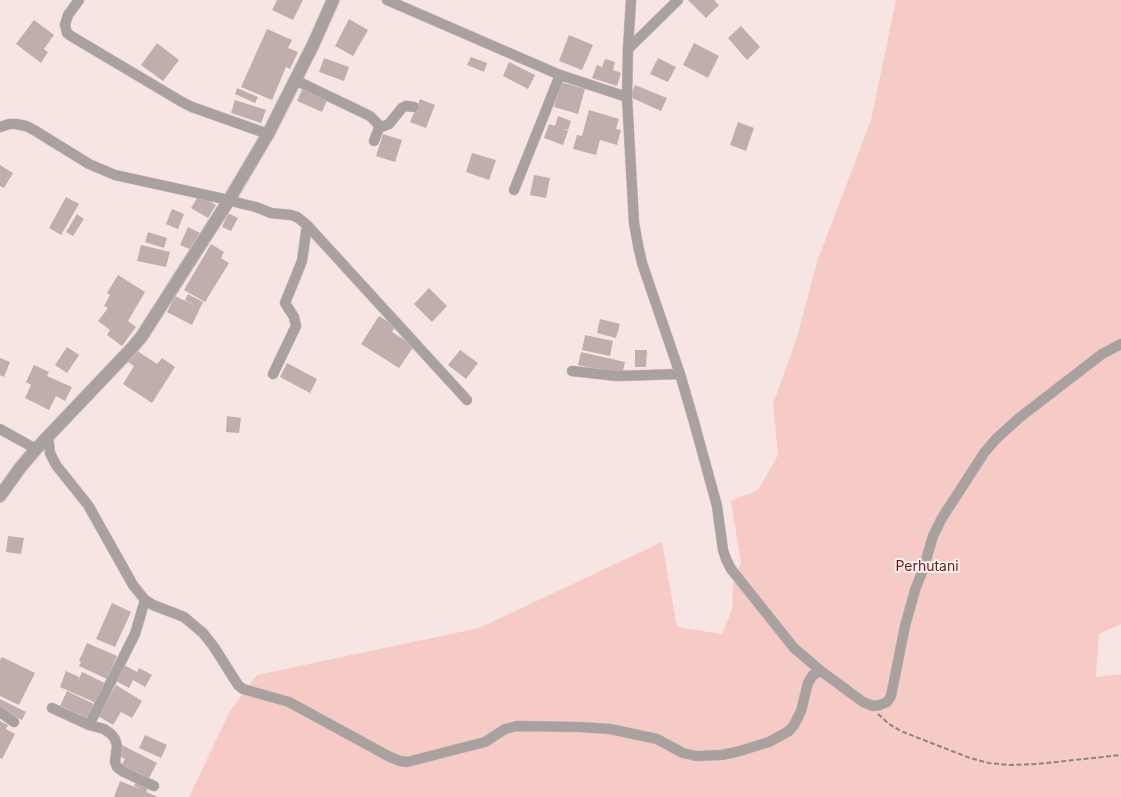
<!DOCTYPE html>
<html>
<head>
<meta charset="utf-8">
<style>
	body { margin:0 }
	canvas { display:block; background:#f7e5e3 }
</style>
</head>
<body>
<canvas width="1121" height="797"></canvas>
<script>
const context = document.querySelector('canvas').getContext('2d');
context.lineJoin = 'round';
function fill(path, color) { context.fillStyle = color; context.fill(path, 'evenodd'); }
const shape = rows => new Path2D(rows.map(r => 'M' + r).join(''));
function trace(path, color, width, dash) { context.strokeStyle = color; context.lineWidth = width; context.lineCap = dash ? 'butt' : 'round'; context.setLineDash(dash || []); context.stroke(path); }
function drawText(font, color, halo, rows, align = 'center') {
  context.font = font + ' Inter,sans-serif'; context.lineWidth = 4; context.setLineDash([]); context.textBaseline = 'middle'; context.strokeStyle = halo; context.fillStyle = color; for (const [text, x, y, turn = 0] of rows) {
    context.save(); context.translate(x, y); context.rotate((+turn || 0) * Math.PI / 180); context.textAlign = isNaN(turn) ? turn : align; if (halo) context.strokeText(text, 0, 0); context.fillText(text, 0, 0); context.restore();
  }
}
fill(shape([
	[896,0,1121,0,1121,624,1099,634,1096,677,1121,674,1121,797,189,797,230,711,257,675,479,628,662,542,677,627,722,634,732,610,733,584,741,563,731,501,758,490,778,455,773,404,797,337,817,262,871,120]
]), '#f7cbc5');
fill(shape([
	[277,0,303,0,293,20,272,10],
	[688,0,714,0,719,5,706,18],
	[349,19,368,30,353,56,335,46],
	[34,20,54,35,44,49,48,52,41,63,16,44],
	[741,26,760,47,747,60,728,38],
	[267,29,292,40,288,48,298,52,290,69,286,67,272,100,241,87],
	[569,35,593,45,582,70,559,61],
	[157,43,179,60,163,81,141,65],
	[694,43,719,56,708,78,683,65],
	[471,57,487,63,484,72,467,65],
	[324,58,349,67,344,81,319,72],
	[658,58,676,67,668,82,650,74],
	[605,59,615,62,613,70,621,73,617,86,592,78,597,65,602,67],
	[509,62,535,75,528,89,503,76],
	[561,82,585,89,578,114,554,107],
	[635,85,667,98,661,111,630,97],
	[303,87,328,98,322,112,297,101],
	[237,88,258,97,255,103,235,94],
	[420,99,435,105,426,128,410,122],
	[235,100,266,110,261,123,231,113],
	[589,110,619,119,616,129,621,130,617,145,600,140,596,155,573,149,577,135,582,136],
	[558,116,571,121,568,130,562,129,568,131,563,145,544,138,549,124,555,126],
	[738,122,754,128,746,151,730,145],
	[383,134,402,140,395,162,376,156],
	[472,153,496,160,489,180,466,172],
	[0,165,13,173,4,188,0,186],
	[534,175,550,178,546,198,530,195],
	[199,195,216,205,208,218,191,208],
	[66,197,79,204,61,235,49,228],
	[172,209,184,214,178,229,166,224],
	[228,213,238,218,231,231,222,227],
	[77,214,84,219,73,236,66,232],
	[188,227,200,233,192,250,180,245],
	[148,232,167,238,164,248,145,242],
	[211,244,224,252,221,258,229,263,205,302,184,290],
	[141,245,170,252,166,267,137,261],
	[118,275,145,292,128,321,136,327,122,346,107,335,110,330,98,321,108,308,104,306,110,295,107,293],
	[429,288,447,306,432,322,414,304],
	[188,294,203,302,192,325,167,312,175,296,196,306,185,300],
	[379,316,395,326,392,332,414,346,399,368,361,344],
	[600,319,620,324,616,338,597,333],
	[585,335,613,341,610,356,582,350],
	[67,347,79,355,67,373,55,365],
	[136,350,157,364,162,358,175,367,152,403,123,384,134,366,128,362],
	[460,350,478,363,466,379,448,365],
	[635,350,647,350,646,367,635,367],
	[581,352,625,362,622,375,578,365],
	[0,358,10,362,4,377,0,375],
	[287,363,317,379,310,393,280,377],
	[34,365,49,372,47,376,72,387,65,401,56,396,49,410,25,398,31,385,26,382],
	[227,416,241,418,239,433,226,432],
	[8,536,24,538,21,554,6,552],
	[112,603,131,612,115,647,96,639],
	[87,643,117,656,107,679,79,666,81,662,79,661],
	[2,657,35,673,19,705,0,696,0,660],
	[124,665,137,672,139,668,152,675,145,687,133,680,129,688,116,681],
	[66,671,79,677,77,683,82,672,105,683,96,703,60,687],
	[116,685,142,701,132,718,121,712,113,725,98,716],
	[67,691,94,704,87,719,60,706],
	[0,699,26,712,22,720,0,709],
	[0,721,8,725,6,729,15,734,2,759,0,758],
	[145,735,167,745,161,758,139,748],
	[122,745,157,763,148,780,121,766,125,759,117,755],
	[137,779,150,785,146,792,158,797,114,797,120,781,142,790,134,786]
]), '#c0aeac');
const minor = shape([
	[79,0,68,15,65,25,67,33,71,36,182,102,192,107,268,134],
	[387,0,560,75,627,97],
	[631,0,628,49,627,97,634,223,638,245,642,263,680,374,694,422,717,506,723,550,726,559,731,569,794,648,821,671,863,702,873,706,880,705,887,702,891,696,905,626,915,590,924,567,933,536,942,518,984,453,996,439,1019,418,1102,354,1121,344],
	[628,49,678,0],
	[295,80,370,116,377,123,379,128,374,141],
	[0,127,9,124,16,124,26,126,34,130,89,164,115,175,229,200,243,204,256,207,271,213,291,215,297,217,307,225,467,400],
	[379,128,389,124,402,108,406,106,414,107],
	[514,190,560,75],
	[572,371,617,376,680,374],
	[273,374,296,326,294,317,285,303,302,261,307,225],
	[0,429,36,449],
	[48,436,50,453,56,465,88,505,133,585,145,600,153,605,184,617,203,633,214,647,238,685,243,689,289,702,390,757,400,761,407,762,485,742,505,729,517,726,580,727,610,729,657,739,683,753,696,756,722,755,740,751,769,742,789,731,794,725,801,711,808,683,813,675,821,671],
	[52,708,89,725,104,729,111,734,115,739,117,746,115,762,117,767,122,771,154,786],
	[0,712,14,722],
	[89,725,135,634,145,600]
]);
const tertiary = shape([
	[0,496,20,468,36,449,132,348,142,336,229,200,268,134,313,45,333,0]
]);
trace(minor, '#d0c1bf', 11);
trace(tertiary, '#d0c1bf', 14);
trace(shape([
	[878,714,889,724,903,732,970,758,989,763,1010,765,1037,764,1121,755]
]), '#8e8281', 2, [5, 2.5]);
trace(minor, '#a9a1a0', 10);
trace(tertiary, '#a9a1a0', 12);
drawText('14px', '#751213', '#fdf5f4', [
	["Perhutani",927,567]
]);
</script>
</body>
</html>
